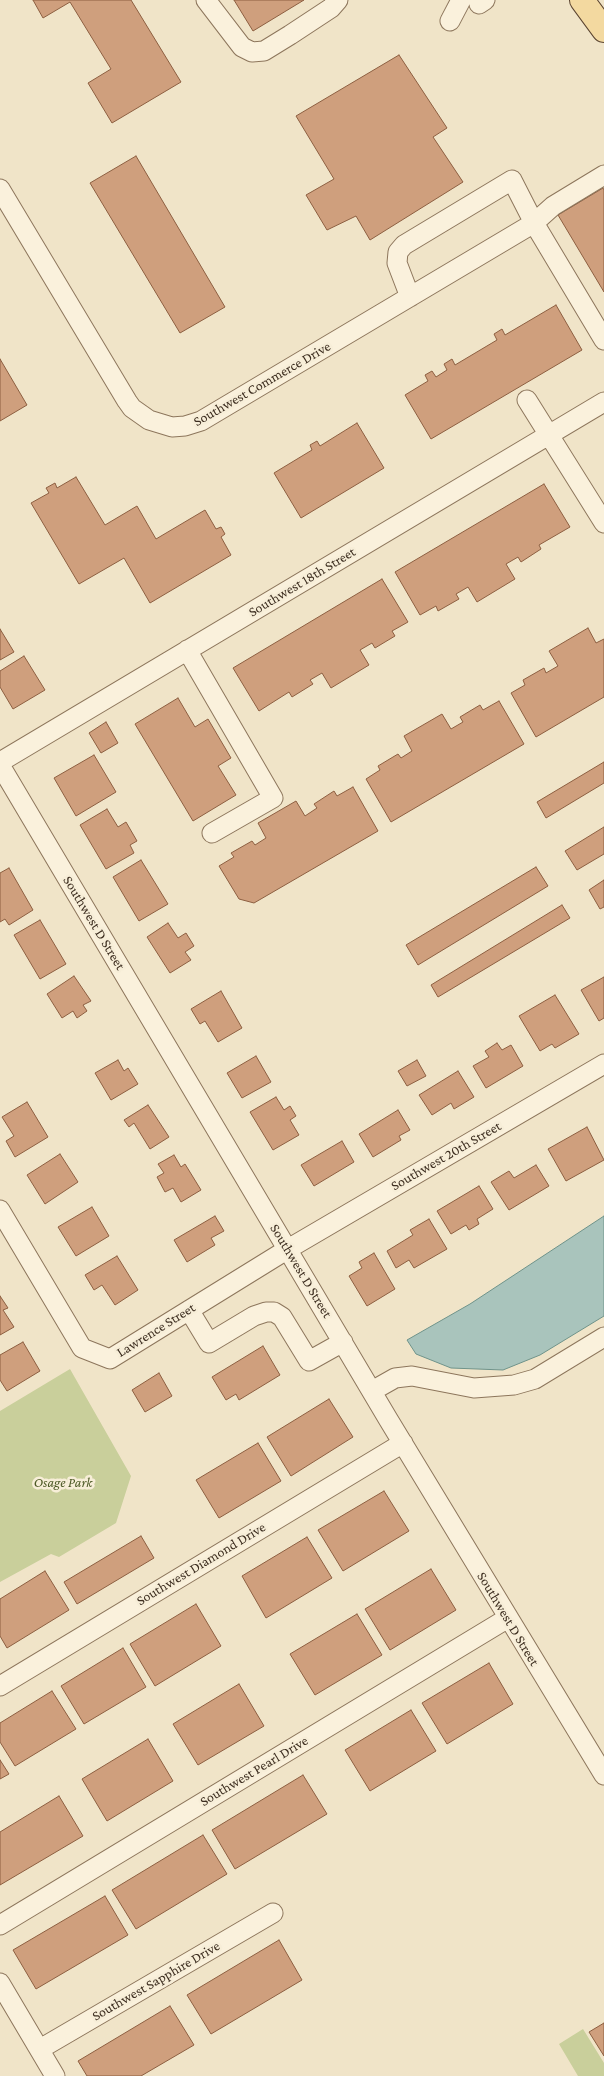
<!DOCTYPE html>
<html>
<head>
<meta charset="utf-8">
<style>
	body { margin:0 }
	canvas { display:block; background:#f0e4c8 }
</style>
</head>
<body>
<canvas width="604" height="2076"></canvas>
<script>
const context = document.querySelector('canvas').getContext('2d');
context.lineJoin = 'round';
function fill(path, color) { context.fillStyle = color; context.fill(path, 'evenodd'); }
const shape = rows => new Path2D(rows.map(r => 'M' + r).join(''));
function trace(path, color, width, dash) { context.strokeStyle = color; context.lineWidth = width; context.lineCap = dash ? 'butt' : 'round'; context.setLineDash(dash || []); context.stroke(path); }
function drawText(font, color, halo, rows, align = 'center') {
  context.font = font + ' "Crimson Pro",serif'; context.lineWidth = 5; context.setLineDash([]); context.textBaseline = 'middle'; context.strokeStyle = halo; context.fillStyle = color; for (const [text, x, y, turn = 0] of rows) {
    context.save(); context.translate(x, y); context.rotate((+turn || 0) * Math.PI / 180); context.textAlign = isNaN(turn) ? turn : align; if (halo) context.strokeText(text, 0, 0); context.fillText(text, 0, 0); context.restore();
  }
}
fill(shape([
	[70,1369,131,1476,116,1523,59,1557,51,1554,0,1582,0,1411],
	[583,2029,604,2063,604,2076,578,2076,559,2044]
]), '#c9cf9b');
const water = shape([
	[604,1216,604,1316,540,1355,503,1370,451,1368,416,1354,407,1340,470,1304,604,1216]
]);
fill(water, '#a9c4bc');
trace(water, '#6f938a', 1);
const building = shape([
	[33,0,131,0,181,82,112,123,88,83,111,69,70,2,43,18,33,0],
	[234,0,304,0,253,31,234,0],
	[399,55,447,128,433,137,463,182,370,240,356,216,327,230,306,195,334,179,296,116,399,55],
	[136,156,225,307,180,333,90,183,136,156],
	[603,188,604,190,604,292,558,215,603,188],
	[556,305,582,350,431,439,405,395,428,381,425,375,432,371,436,377,447,370,444,364,452,359,455,365,497,340,494,334,502,329,505,335,556,305],
	[0,359,27,405,0,421,0,359],
	[357,423,384,468,301,518,274,473,312,450,310,445,317,441,320,446,357,423],
	[76,477,105,525,137,506,156,539,205,510,216,529,221,527,225,534,221,537,231,555,150,603,124,558,79,584,31,503,49,493,46,488,55,483,57,488,76,477],
	[544,484,570,527,539,545,541,549,521,562,518,557,506,564,515,579,477,602,468,587,456,594,459,599,438,611,436,606,420,615,395,572,544,484],
	[382,579,408,622,392,631,395,636,375,648,372,643,360,650,369,665,331,688,322,673,310,680,313,684,292,697,289,692,259,711,233,668,382,579],
	[588,628,596,643,604,639,604,697,536,737,511,693,525,685,523,680,544,668,546,673,558,666,549,651,588,628],
	[0,629,14,652,0,660,0,629],
	[24,656,45,690,13,709,0,687,0,671,24,656],
	[178,698,195,727,208,719,231,758,218,766,236,795,193,821,135,724,178,698],
	[499,701,524,744,391,822,366,779,380,770,378,766,398,754,401,758,412,751,404,736,442,714,451,729,463,722,460,717,480,705,483,710,499,701],
	[106,722,118,743,101,753,89,733,106,722],
	[94,755,116,792,76,816,54,778,94,755],
	[604,762,604,783,546,818,537,802,604,762],
	[353,787,378,831,254,903,239,899,219,866,234,857,231,853,252,841,255,845,266,838,258,823,296,801,305,816,317,808,314,804,334,791,337,796,353,787],
	[107,809,118,827,126,822,137,841,130,845,134,853,106,869,80,825,107,809],
	[604,827,604,854,577,870,565,851,604,827],
	[141,860,168,904,139,921,113,877,141,860],
	[536,867,548,886,418,965,406,945,536,867],
	[9,868,33,910,9,925,5,919,0,922,0,873,9,868],
	[604,880,604,907,600,909,589,890,604,880],
	[562,905,570,918,438,997,431,985,562,905],
	[40,920,66,964,40,979,14,935,40,920],
	[168,923,178,938,186,933,194,946,185,952,191,960,170,973,147,937,168,923],
	[74,976,91,1001,83,1005,87,1011,77,1018,73,1011,62,1018,47,994,74,976],
	[604,977,604,1018,599,1021,581,990,604,977],
	[221,991,242,1028,218,1042,205,1021,200,1024,191,1009,221,991],
	[555,995,579,1034,555,1048,552,1044,540,1051,519,1016,555,995],
	[497,1043,502,1050,511,1045,523,1066,486,1088,473,1066,489,1057,485,1051,497,1043],
	[256,1056,271,1082,242,1098,227,1073,256,1056],
	[118,1060,124,1071,128,1068,138,1084,111,1100,95,1073,118,1060],
	[417,1060,426,1076,407,1086,398,1071,417,1060],
	[458,1071,474,1097,454,1109,451,1103,432,1115,419,1095,458,1071],
	[276,1097,284,1110,290,1106,296,1116,290,1120,299,1135,273,1150,250,1112,276,1097],
	[27,1102,48,1137,15,1157,6,1141,14,1136,2,1117,27,1102],
	[148,1105,169,1137,150,1149,134,1123,129,1127,124,1120,148,1105],
	[398,1110,410,1130,399,1136,401,1140,373,1157,359,1134,398,1110],
	[587,1127,604,1160,566,1181,548,1149,587,1127],
	[342,1141,354,1162,314,1186,301,1165,342,1141],
	[60,1154,78,1182,45,1204,27,1175,60,1154],
	[174,1155,181,1167,185,1164,201,1190,181,1202,173,1188,165,1192,157,1177,164,1173,158,1164,174,1155],
	[536,1165,549,1186,509,1210,491,1182,509,1171,514,1178,536,1165],
	[479,1186,493,1209,477,1219,479,1224,469,1230,466,1225,451,1234,437,1211,479,1186],
	[92,1207,109,1236,76,1256,58,1227,92,1207],
	[215,1216,224,1231,211,1238,215,1245,187,1262,174,1240,215,1216],
	[429,1219,447,1249,414,1268,409,1260,396,1268,387,1251,413,1235,410,1230,429,1219],
	[374,1253,395,1289,367,1306,349,1276,362,1268,359,1262,374,1253],
	[117,1256,138,1290,115,1305,102,1285,94,1290,85,1275,117,1256],
	[0,1296,8,1308,3,1310,14,1327,0,1335,0,1296],
	[23,1342,40,1371,7,1391,0,1380,0,1355,23,1342],
	[263,1346,280,1375,239,1400,236,1394,226,1400,212,1377,263,1346],
	[159,1373,172,1396,145,1412,132,1390,159,1373],
	[329,1399,353,1437,291,1476,267,1437,329,1399],
	[258,1443,281,1481,219,1518,196,1480,258,1443],
	[384,1491,409,1531,343,1571,318,1530,384,1491],
	[141,1536,154,1558,77,1604,64,1582,141,1536],
	[307,1537,332,1578,266,1618,242,1576,307,1537],
	[431,1569,456,1610,390,1650,365,1609,431,1569],
	[45,1571,69,1610,7,1648,0,1636,0,1599,45,1571],
	[196,1604,221,1646,155,1686,130,1644,196,1604],
	[357,1614,382,1655,315,1695,290,1654,357,1614],
	[123,1648,146,1687,84,1724,61,1686,123,1648],
	[489,1663,513,1704,447,1744,422,1703,489,1663],
	[239,1684,264,1726,198,1765,173,1724,239,1684],
	[52,1691,76,1729,15,1766,0,1742,0,1723,52,1691],
	[411,1710,436,1751,370,1791,345,1750,411,1710],
	[148,1739,173,1781,107,1821,82,1779,148,1739],
	[0,1760,9,1774,0,1779,0,1760],
	[303,1775,327,1814,235,1869,212,1830,303,1775],
	[59,1796,83,1836,0,1885,0,1832,59,1796],
	[203,1835,227,1874,136,1929,112,1890,203,1835],
	[105,1896,128,1935,36,1989,13,1950,105,1896],
	[279,1940,302,1980,211,2034,187,1995,279,1940],
	[170,2006,194,2045,141,2076,87,2076,78,2061,170,2006],
	[604,2023,604,2056,589,2032,604,2023]
]);
fill(building, '#cf9f7d');
trace(building, '#8d5f41', 1);
const minor = shape([
	[206,0,242,47,252,52,264,51,290,35,331,8,338,0],
	[479,4,485,0],
	[450,21,461,0],
	[0,189,127,401,132,408,149,420,172,427,185,426,201,421,534,223,553,206,604,175],
	[410,297,397,263,398,252,404,245,512,180,534,223,604,340],
	[527,400,604,523],
	[187,650,273,798,212,833],
	[0,762,604,402],
	[0,765,388,1419,604,1775],
	[0,1210,82,1348,110,1359,288,1249,604,1064],
	[189,1310,209,1343,254,1316,266,1312,274,1312,282,1317,309,1361,343,1342],
	[372,1391,395,1378,412,1376,474,1388,514,1385,535,1379,604,1337],
	[0,1686,403,1443],
	[0,1925,508,1618],
	[0,1983,55,2076],
	[40,2049,273,1913]
]);
const major = shape([
	[582,0,604,30]
]);
trace(minor, '#8d765c', 21);
trace(major, '#5b4430', 26);
trace(minor, '#faf1dc', 19);
trace(major, '#f3d9a0', 24);
drawText('14px', '#3d2e20', '#f7eed8', [
	["Southwest Commerce Drive",262,384,-30],
	["Southwest 18th Street",302,582,-31],
	["Southwest D Street",94,923,59],
	["Southwest 20th Street",446,1156,-30],
	["Southwest D Street",301,1271,59],
	["Lawrence Street",156,1330,-32],
	["Southwest Diamond Drive",201,1564,-31],
	["Southwest D Street",508,1619,59],
	["Southwest Pearl Drive",254,1771,-31],
	["Southwest Sapphire Drive",156,1981,-30]
]);
drawText('italic 14px', '#4d5a26', '#f7eed8', [
	["Osage Park",63,1483]
]);
</script>
</body>
</html>
